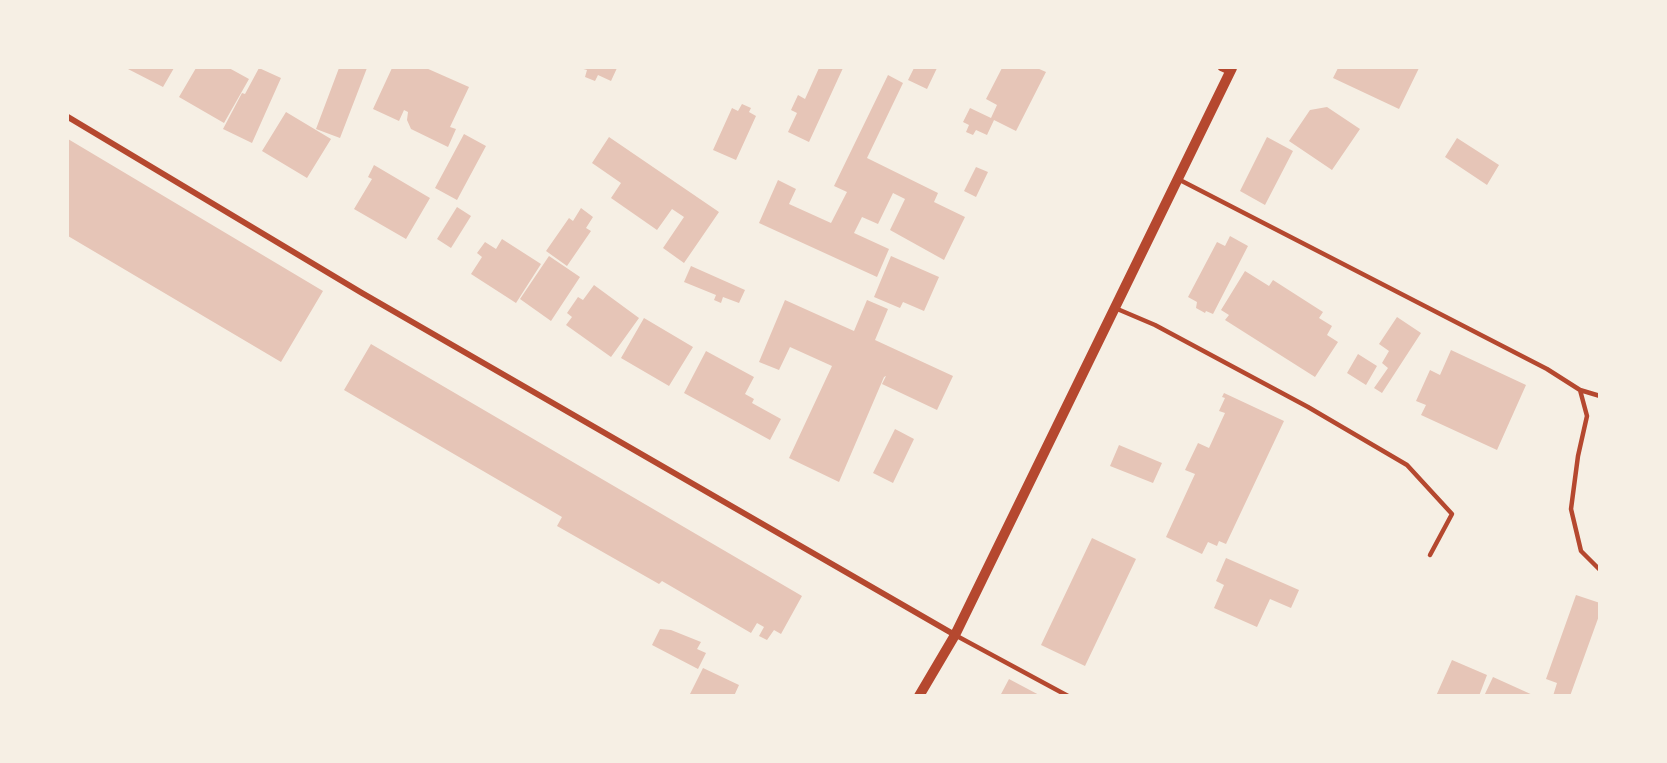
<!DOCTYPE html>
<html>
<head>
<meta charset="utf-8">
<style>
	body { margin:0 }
	#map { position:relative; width:1667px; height:763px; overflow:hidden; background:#f6efe4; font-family:Manrope,sans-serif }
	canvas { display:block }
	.frame { position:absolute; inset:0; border:69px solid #f6efe4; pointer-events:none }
</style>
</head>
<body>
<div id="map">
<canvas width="1667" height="763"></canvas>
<div class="frame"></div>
</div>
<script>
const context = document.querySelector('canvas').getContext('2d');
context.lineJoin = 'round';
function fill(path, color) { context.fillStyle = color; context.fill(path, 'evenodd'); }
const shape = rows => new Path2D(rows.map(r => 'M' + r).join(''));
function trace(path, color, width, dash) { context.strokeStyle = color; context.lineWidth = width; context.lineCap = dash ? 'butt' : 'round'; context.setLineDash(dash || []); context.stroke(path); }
fill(shape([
	[126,68,174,68,163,87],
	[196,68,229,68,249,79,224,123,179,97],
	[259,68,281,78,252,143,223,129,242,93,245,94],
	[339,68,367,68,340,138,316,129],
	[392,68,426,68,469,87,450,127,456,129,448,147,411,129,407,120,408,112,404,110,399,121,373,109],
	[580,68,617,68,611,81,598,75,595,81,585,77,587,70],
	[819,68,843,68,809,142,788,132,797,113,791,110,798,95,805,99],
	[914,68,937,68,927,89,908,80],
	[1002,68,1037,68,1046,72,1016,131,994,120,987,135,976,130,973,135,966,132,969,125,963,122,970,108,991,118,997,105,986,99],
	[1338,68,1419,68,1399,109,1333,78],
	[888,75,903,83,867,158,938,193,934,202,965,217,944,260,890,230,905,199,893,193,878,224,862,217,854,233,889,249,877,277,759,223,778,180,796,189,789,204,831,223,847,192,834,186],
	[742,104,751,108,749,112,756,116,736,160,713,150,732,108,738,111],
	[1327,107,1360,129,1332,170,1289,141,1310,110],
	[286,112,331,139,307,178,262,151],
	[464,134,486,146,457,200,435,188],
	[609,137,719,212,684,263,663,248,684,217,672,209,657,230,611,198,621,183,592,163],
	[1267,137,1293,151,1265,205,1240,191],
	[1457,138,1499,165,1487,185,1445,157],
	[68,139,323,291,281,362,68,236],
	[374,165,430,198,406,239,354,209,372,179,368,177],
	[976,167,988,172,976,197,964,191],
	[457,207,471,216,451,248,437,239],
	[581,208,593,217,586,228,591,231,567,266,546,251,569,218,573,221],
	[1230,236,1248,246,1213,314,1206,311,1205,313,1196,308,1197,302,1188,297,1217,242,1225,246],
	[502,239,541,264,516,303,471,274,482,257,477,253,485,242,496,249],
	[549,256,580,277,551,321,520,299],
	[891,256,939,277,924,311,903,302,900,308,874,297],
	[691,266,745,290,739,303,723,297,721,303,714,300,716,295,684,282],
	[1245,271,1269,286,1273,280,1323,312,1319,318,1332,326,1327,335,1338,342,1315,377,1225,320,1229,315,1221,310],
	[594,285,639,318,611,357,566,325,572,317,567,313,578,297,583,300],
	[785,300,854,331,867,300,888,309,875,340,953,376,937,410,882,384,886,376,884,377,839,482,789,458,832,366,790,347,779,370,759,362],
	[1397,317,1421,333,1382,393,1374,388,1388,368,1382,363,1389,351,1379,344],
	[644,318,693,347,669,386,621,358],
	[371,344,802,596,781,634,774,630,767,640,759,636,764,627,757,623,751,633,662,581,659,584,557,526,562,517,344,390],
	[1451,350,1526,385,1497,450,1421,415,1426,405,1416,401,1430,370,1440,375],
	[706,351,754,377,745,394,754,399,752,403,781,419,770,440,684,393],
	[1358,354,1377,366,1366,385,1347,373],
	[1224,393,1284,421,1226,544,1219,541,1217,546,1208,542,1202,554,1166,537,1195,474,1185,470,1198,443,1209,448,1225,413,1219,411,1225,398,1222,397],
	[895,429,914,439,893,483,873,473],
	[1119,445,1162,463,1153,483,1110,466],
	[1092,538,1136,559,1085,666,1041,645],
	[1226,558,1299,590,1291,608,1270,599,1257,627,1214,608,1224,585,1216,581],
	[1576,595,1600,603,1600,613,1570,696,1553,696,1557,683,1546,679],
	[660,629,671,630,701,642,697,649,706,653,698,669,652,645],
	[1452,660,1487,675,1479,696,1436,696],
	[703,668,739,685,734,696,689,696],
	[1493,677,1535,696,1484,696],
	[1009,679,1041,696,1000,696]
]), '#e6c5b7');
trace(shape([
	[1178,179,1547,369,1580,390,1600,396],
	[1115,308,1155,325,1308,407,1407,465,1452,514,1430,555],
	[1580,390,1587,416,1578,456,1571,509,1581,551,1600,570],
	[955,635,1068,696]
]), '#b5482f', 4.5);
trace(shape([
	[1221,68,1230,72],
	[68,117,362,293,955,635]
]), '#b5482f', 6);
trace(shape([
	[919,696,955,635,1232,68]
]), '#b5482f', 10);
</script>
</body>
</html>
